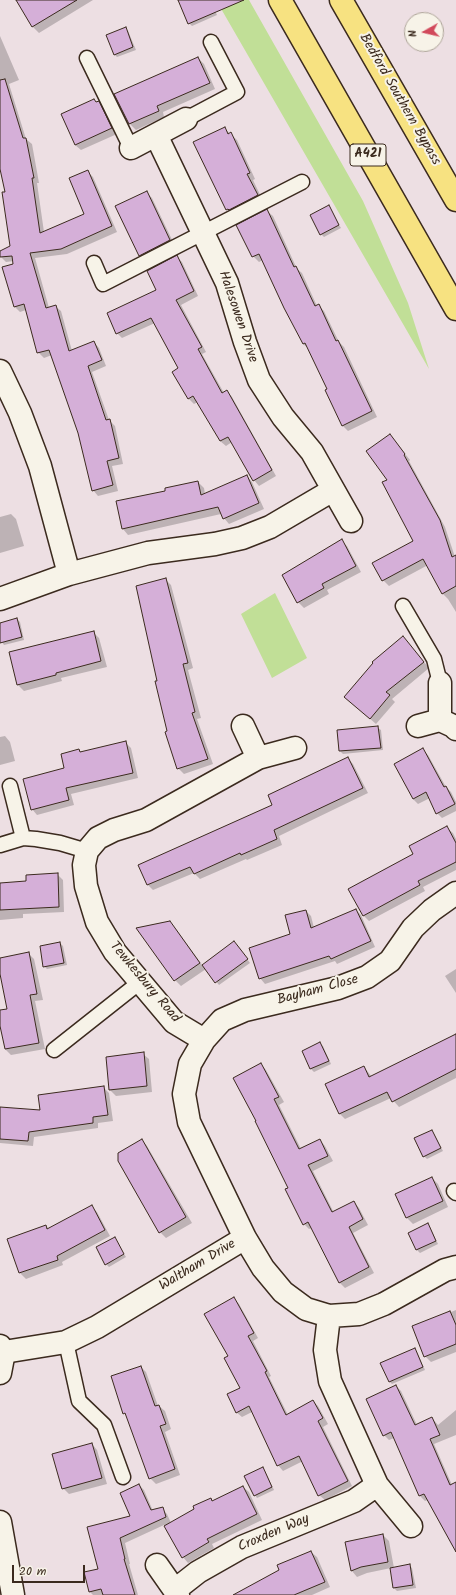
<!DOCTYPE html>
<html>
<head>
<meta charset="utf-8">
<style>
	body { margin:0 }
	#map { position:relative; width:456px; height:1595px; overflow:hidden; background:#eddfe3; font-family:Kalam,sans-serif }
	canvas { display:block }
	.north { position:absolute; left:404px; top:12px; width:40px; height:40px; box-sizing:border-box; background:#f7f3e8; border:1px solid #aca397; border-radius:50%; rotate:262deg; font-size:11px; font-weight:700; line-height:16px; text-align:center; color:#3b2a1e }
	.north::after { content:''; display:block; margin:auto; width:14px; height:18px; background:#d1495b; clip-path:polygon(50% 0,100% 100%,50% 72%,0 100%) }
	.scale { position:absolute; left:12px; top:1565px; width:73px; height:18px; box-sizing:border-box; border:2px solid #3b2a1e; border-top:0; padding-left:5px; font-size:12px; line-height:14px; white-space:nowrap; color:#3b2a1e; -webkit-text-stroke:3px #f7f3e8; paint-order:stroke }
</style>
</head>
<body>
<div id="map">
<canvas width="456" height="1595"></canvas>
<div class="north">N</div>
<div class="scale">20 m</div>
</div>
<script>
const context = document.querySelector('canvas').getContext('2d');
context.lineJoin = 'round';
function fill(path, color) { context.fillStyle = color; context.fill(path, 'evenodd'); }
const shape = rows => new Path2D(rows.map(r => 'M' + r).join(''));
function trace(path, color, width, dash) { context.strokeStyle = color; context.lineWidth = width; context.lineCap = dash ? 'butt' : 'round'; context.setLineDash(dash || []); context.stroke(path); }
function drawText(font, color, halo, rows, align = 'center') {
  context.font = font + ' Kalam,sans-serif'; context.lineWidth = 4; context.setLineDash([]); context.textBaseline = 'middle'; context.strokeStyle = halo; context.fillStyle = color; for (const [text, x, y, turn = 0] of rows) {
    context.save(); context.translate(x, y); context.rotate((+turn || 0) * Math.PI / 180); context.textAlign = isNaN(turn) ? turn : align; if (halo) context.strokeText(text, 0, 0); context.fillText(text, 0, 0); context.restore();
  }
}
fill(shape([
	[216,0,249,0,363,201,408,303,429,369],
	[275,593,307,658,272,678,241,614]
]), '#c1df97');
fill(shape([
	[17,0,93,0,39,33,33,27],
	[187,0,210,0,217,15,192,26,189,23],
	[125,29,128,31,136,50,117,57,114,54],
	[0,36,19,80,9,84,26,139,32,144,39,183,37,183,44,232,86,214,87,171,93,177,117,232,67,254,35,258,49,308,55,306,61,311,72,351,94,342,99,348,106,366,92,372,109,420,115,426,123,464,112,466,118,491,98,496,93,490,79,433,52,355,44,358,38,352,26,310,20,312,15,307,3,268,14,265,14,261,6,262,0,256,0,252,11,247,6,192,0,164],
	[198,58,204,64,215,89,163,112,164,117,136,130,130,124,115,95],
	[98,102,104,108,117,134,81,150,75,145],
	[224,128,237,140,255,179,253,180,263,201,233,215,227,209],
	[146,192,152,198,175,246,146,261,140,255],
	[328,207,341,228,324,237,321,234],
	[267,211,273,216,297,269,302,273,317,306,318,305,324,311,339,342,344,347,377,417,348,431,342,425,328,390,308,348,303,344,263,260,259,262,253,256],
	[177,257,182,262,198,296,181,305,206,352,202,354,224,393,227,391,232,397,276,476,259,486,254,480,232,442,226,446,220,441,198,402,194,404,189,399,179,369,155,323,122,338,117,333,157,291],
	[390,435,410,460,409,461,445,527,455,557,456,556,456,612,448,599,443,594,428,565,389,586,383,580,415,541,389,480],
	[247,476,252,482,264,509,229,524,224,518,221,514,128,535,123,529,166,491,198,482,204,488,205,494],
	[11,514,16,519,24,546,0,553,0,517],
	[341,541,347,546,361,572,327,590,329,594,304,608,298,602],
	[166,580,171,585,193,668,188,670,201,718,197,719,213,764,184,774,178,768,159,682],
	[17,619,20,622,24,640,4,645,2,642,0,635,0,624],
	[93,632,99,638,107,667,61,678,62,681,24,691,18,685],
	[408,643,429,668,392,699,395,702,376,724,352,703],
	[378,728,381,730,383,750,343,754,340,751,338,731],
	[5,736,10,742,15,761,0,765,0,737],
	[125,742,131,748,138,778,71,794,74,805,37,815,32,809,65,769,79,750,81,753],
	[423,750,428,755,446,787,451,792,456,802,456,811,442,818,437,813,430,798,418,804,413,799],
	[347,758,353,764,368,793,279,836,282,845,247,860,246,859,200,879,194,873,153,890,148,885],
	[447,828,453,833,456,839,456,870,423,887,425,891,369,921,363,915,414,854],
	[57,874,63,880,64,912,23,914,23,918,0,920,0,884,27,882],
	[356,910,361,915,375,947,337,964,335,961,265,984,260,978,291,935,306,911,311,916,314,928],
	[170,923,176,929,203,966,237,945,250,963,219,985,206,969,181,986,175,980,138,929],
	[60,943,63,946,67,965,47,969,44,966],
	[28,953,34,959,43,1000,35,1001,45,1049,11,1055,5,1049,0,1021,0,1011,8,1010,0,970,0,959],
	[456,969,456,993,445,976],
	[456,1033,456,1078,399,1107,391,1098,345,1119,339,1113,364,1067,372,1077,445,1040],
	[320,1044,323,1046,331,1064,314,1072,311,1069,303,1051],
	[143,1054,149,1059,152,1092,116,1096,110,1090,107,1057],
	[261,1064,266,1070,284,1102,279,1105,301,1149,320,1140,325,1146,333,1161,313,1171,334,1213,354,1202,359,1208,368,1225,353,1233,374,1273,345,1288,339,1282,312,1228,309,1229,304,1224,290,1188],
	[103,1087,109,1093,113,1121,98,1123,98,1128,34,1137,33,1146,0,1143,0,1108,41,1111],
	[432,1131,434,1134,443,1151,427,1159,424,1156],
	[142,1140,147,1146,192,1223,166,1238,160,1232],
	[432,1178,438,1184,448,1207,413,1224,407,1218,396,1194],
	[91,1206,97,1212,110,1236,62,1262,63,1265,26,1279,20,1273,8,1240,46,1226,49,1229],
	[428,1224,430,1227,438,1244,420,1253,417,1250,409,1233],
	[115,1239,126,1257,109,1267,106,1264],
	[234,1298,239,1304,258,1338,253,1341,271,1376,269,1377,288,1415,313,1401,318,1406,328,1424,323,1427,352,1486,325,1500,319,1495,303,1461,283,1471,278,1465,252,1412,242,1417,236,1412,241,1389,229,1356],
	[456,1310,456,1352,431,1362,425,1356,413,1327],
	[414,1349,417,1352,425,1370,392,1384,389,1381],
	[141,1367,146,1372,158,1406,159,1406,165,1411,171,1429,165,1432,180,1475,156,1484,150,1478,127,1416,124,1413,112,1376],
	[396,1386,401,1391,417,1425,432,1418,438,1425,456,1410,456,1435,434,1444,452,1485,456,1483,456,1550,428,1500,425,1501,420,1496,394,1438,389,1440,384,1435],
	[92,1444,97,1450,107,1484,69,1494,63,1488],
	[263,1468,265,1471,274,1490,257,1498,255,1495],
	[139,1485,144,1490,153,1511,162,1509,167,1514,171,1523,210,1499,213,1502,243,1487,249,1492,262,1520,212,1544,214,1548,188,1563,183,1557,164,1525,125,1543,130,1564,129,1564,138,1595,93,1595,89,1591,99,1570,131,1516],
	[383,1535,389,1541,394,1568,409,1565,412,1568,416,1588,397,1591,394,1588,391,1568,367,1573,357,1577,352,1571,346,1542],
	[311,1552,317,1557,330,1587,312,1595,235,1595]
]), '#0003');
const building = shape([
	[16,0,77,0,32,27,16,0],
	[178,0,244,0,188,24,178,0],
	[126,27,133,47,114,55,106,35,126,27],
	[198,57,210,83,157,106,159,111,129,124,114,94,198,57],
	[5,79,23,138,26,138,34,178,32,178,40,233,84,214,69,178,88,170,112,226,61,249,30,253,46,308,56,305,69,351,94,341,102,360,88,366,106,420,110,419,119,458,107,461,113,485,92,491,78,433,49,350,37,353,24,304,14,307,2,267,13,264,12,256,0,257,0,251,10,246,2,192,5,192,0,169,0,80,5,79],
	[94,99,96,102,99,101,112,128,75,145,61,114,94,99],
	[225,127,228,134,231,132,250,173,247,174,258,195,229,210,228,209,226,210,193,142,225,127],
	[147,191,170,240,139,256,115,206,147,191],
	[329,205,339,225,320,235,310,215,329,205],
	[267,209,294,267,296,266,315,306,319,304,336,341,338,340,372,411,342,426,325,390,327,389,305,343,303,344,284,308,259,254,252,257,236,225,267,209],
	[177,255,194,291,176,300,202,347,198,349,222,393,227,390,272,470,253,481,228,437,220,441,193,396,188,399,172,372,178,368,151,318,116,334,107,313,156,290,147,271,177,255],
	[390,434,405,454,404,455,440,520,452,557,456,555,456,586,442,594,423,559,382,581,372,563,413,541,382,482,387,480,366,451,390,434],
	[247,475,259,503,223,519,218,507,122,529,116,501,165,491,165,488,198,481,201,495,247,475],
	[342,539,356,566,322,584,324,588,297,603,282,575,342,539],
	[166,578,188,663,183,664,195,712,192,713,208,759,177,769,165,732,167,731,155,681,157,681,136,586,166,578],
	[17,618,22,637,0,643,0,623,17,618],
	[94,631,101,661,56,673,56,675,17,685,9,652,94,631],
	[403,636,424,662,386,692,390,695,370,719,344,697,373,663,372,662,403,636],
	[378,726,381,748,339,751,337,730,378,726],
	[126,741,133,773,66,788,69,800,31,810,23,779,64,768,61,754,79,749,80,752,126,741],
	[423,748,444,787,446,786,455,804,436,814,426,792,413,799,394,764,423,748],
	[348,757,363,788,274,830,277,839,241,855,240,853,194,874,190,867,147,885,138,865,272,805,268,795,348,757],
	[447,826,456,843,456,862,418,881,420,885,363,916,348,889,413,854,409,846,447,826],
	[58,873,59,907,0,910,0,883,26,881,26,875,58,873],
	[356,909,371,941,331,959,329,956,259,979,249,948,290,934,285,915,306,910,311,928,356,909],
	[170,921,200,963,174,981,136,928,170,921],
	[234,941,248,959,215,983,202,965,234,941],
	[60,942,64,963,43,967,40,946,60,942],
	[29,952,37,994,30,995,39,1043,5,1049,0,1026,0,1010,7,1009,0,974,0,958,29,952],
	[456,1034,456,1069,392,1102,387,1092,339,1114,325,1084,364,1066,369,1077,456,1034],
	[320,1042,329,1061,310,1069,302,1051,320,1042],
	[144,1052,147,1086,109,1090,106,1057,144,1052],
	[261,1063,279,1097,274,1099,299,1149,320,1139,328,1156,308,1165,332,1212,354,1201,363,1219,349,1227,369,1267,339,1283,308,1222,303,1225,285,1189,288,1188,255,1121,256,1121,233,1078,261,1063],
	[104,1086,108,1115,93,1117,93,1123,29,1132,28,1141,0,1139,0,1107,40,1110,38,1095,104,1086],
	[432,1130,441,1148,423,1157,414,1138,432,1130],
	[142,1139,186,1217,159,1233,118,1161,118,1153,142,1139],
	[432,1177,443,1201,406,1218,395,1194,432,1177],
	[92,1205,105,1230,57,1256,58,1260,19,1273,7,1239,46,1225,47,1229,92,1205],
	[428,1223,436,1241,416,1250,408,1233,428,1223],
	[115,1237,124,1254,105,1265,96,1247,115,1237],
	[234,1297,254,1333,248,1336,267,1371,265,1372,286,1415,313,1400,323,1418,318,1421,348,1481,318,1496,299,1456,277,1466,249,1406,236,1413,227,1394,240,1388,224,1358,228,1356,204,1314,234,1297],
	[450,1311,456,1325,456,1344,424,1357,412,1326,450,1311],
	[415,1348,423,1367,389,1382,380,1363,415,1348],
	[141,1366,155,1406,159,1405,166,1424,160,1426,175,1469,149,1479,125,1413,123,1414,111,1376,141,1366],
	[396,1385,415,1425,432,1417,440,1435,430,1439,450,1485,456,1482,456,1552,424,1494,419,1496,391,1432,383,1436,366,1399,396,1385],
	[92,1443,102,1478,62,1489,52,1454,92,1443],
	[263,1467,272,1487,254,1496,244,1476,263,1467],
	[139,1484,151,1510,163,1507,166,1517,120,1538,125,1559,124,1559,135,1595,103,1595,101,1589,89,1592,84,1572,98,1569,87,1527,130,1516,120,1493,139,1484],
	[243,1486,257,1514,207,1539,209,1542,182,1558,164,1526,194,1509,193,1506,211,1498,212,1501,243,1486],
	[383,1534,388,1562,361,1567,351,1571,345,1542,383,1534],
	[311,1551,325,1582,294,1595,233,1595,279,1570,277,1565,311,1551],
	[410,1564,413,1585,393,1588,390,1568,410,1564]
]);
fill(building, '#d5afd8');
trace(building, '#3b2a1e', 1);
const lane = shape([
	[87,58,131,148],
	[186,119,237,92,211,42],
	[94,263,103,284,302,182],
	[403,606,434,659,440,683],
	[10,786,23,838],
	[0,845,23,838,36,839,60,843,87,851],
	[54,1050,140,982],
	[454,1191,456,1193],
	[66,1342,79,1401,104,1425,123,1477]
]);
const street = shape([
	[156,135,227,283,245,342,259,380,283,417,312,452,351,521],
	[131,148,186,119],
	[0,371,20,413,40,466,69,574],
	[0,599,69,574,148,553,215,544,242,538,270,527,333,490],
	[440,720,440,683],
	[243,726,258,758],
	[418,726,440,720,453,726,456,729],
	[456,893,432,910,413,928,390,961,367,977,338,988,245,1010,222,1020,204,1040,190,1064,184,1094,189,1122,245,1238,263,1268,283,1292,306,1309,329,1316,359,1314,384,1304,445,1270,456,1267],
	[204,1040,174,1022,115,952,97,922,86,886,84,865,87,851,98,838,114,830,146,820,258,758,295,748],
	[329,1316,325,1350,330,1381,377,1485,411,1526],
	[4,1352,66,1342,97,1327,245,1238],
	[157,1565,178,1595],
	[175,1590,198,1572,242,1547,354,1501,377,1485]
]);
const secondary = shape([
	[0,1346,4,1352,0,1373],
	[0,1522,13,1595]
]);
const highway = shape([
	[280,0,456,309],
	[341,0,456,200]
]);
trace(lane, '#3b2a1e', 17);
trace(street, '#3b2a1e', 25);
trace(secondary, '#3b2a1e', 25);
trace(highway, '#3b2a1e', 25);
trace(lane, '#f7f3e8', 14);
trace(street, '#f7f3e8', 22);
trace(secondary, '#f7f3e8', 22);
trace(highway, '#f7e281', 22);
for (const [x, y, w] of [
	[368,155,36]
]) { const box = new Path2D(); box.roundRect(x - w / 2, y - 11, w, 22, 3); context.fillStyle = '#f7f3e8'; context.fill(box); trace(box, '#3b2a1e', 1); }
drawText('bold 13px', '#3b2a1e', null, [
	["A421",368,155]
]);
drawText('14px', '#3b2a1e', '#f7f3e8', [
	["Bedford Southern Bypass",399,100,60],
	["Halesowen Drive",237,317,71],
	["Tewkesbury Road",144,983,50],
	["Bayham Close",318,991,-15],
	["Waltham Drive",198,1266,-31],
	["Croxden Way",274,1534,-23]
]);
</script>
</body>
</html>
